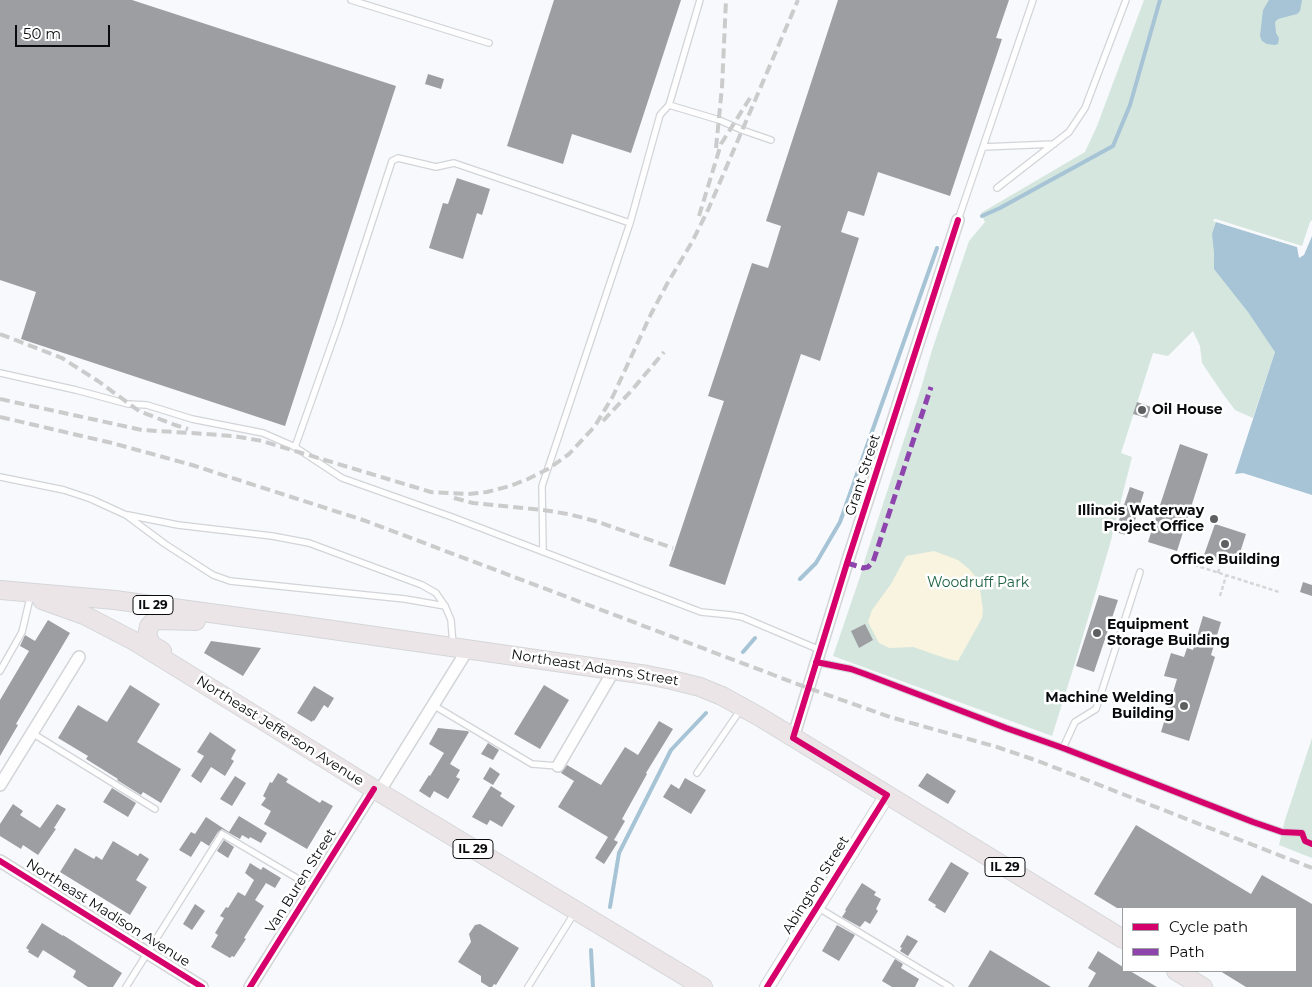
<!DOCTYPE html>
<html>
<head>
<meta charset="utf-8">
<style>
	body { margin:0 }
	#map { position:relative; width:1312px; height:987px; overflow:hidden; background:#f7f9fc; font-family:Montserrat,sans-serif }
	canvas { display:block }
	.legend { position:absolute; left:1122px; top:907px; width:175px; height:65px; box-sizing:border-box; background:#fff; border:1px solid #9d9e9f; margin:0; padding:6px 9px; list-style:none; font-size:15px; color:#0a0c0e }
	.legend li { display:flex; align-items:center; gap:10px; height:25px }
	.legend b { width:25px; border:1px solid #9d9e9f }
	.scale { position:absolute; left:15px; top:25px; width:95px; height:22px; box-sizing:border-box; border:2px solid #0a0c0e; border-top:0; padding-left:6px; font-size:15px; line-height:18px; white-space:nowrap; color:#0a0c0e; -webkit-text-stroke:4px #fff; paint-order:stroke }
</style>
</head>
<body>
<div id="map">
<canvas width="1312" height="987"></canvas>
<ul class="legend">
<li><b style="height:6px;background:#d6006c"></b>Cycle path</li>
<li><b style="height:6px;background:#8e44ad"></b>Path</li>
</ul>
<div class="scale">50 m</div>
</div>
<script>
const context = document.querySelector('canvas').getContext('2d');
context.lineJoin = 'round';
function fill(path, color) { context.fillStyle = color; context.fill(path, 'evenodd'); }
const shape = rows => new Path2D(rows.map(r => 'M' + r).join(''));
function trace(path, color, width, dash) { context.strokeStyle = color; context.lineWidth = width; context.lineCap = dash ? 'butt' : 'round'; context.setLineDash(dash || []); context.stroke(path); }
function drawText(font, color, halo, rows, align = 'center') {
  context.font = font + ' Montserrat,sans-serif'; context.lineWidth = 5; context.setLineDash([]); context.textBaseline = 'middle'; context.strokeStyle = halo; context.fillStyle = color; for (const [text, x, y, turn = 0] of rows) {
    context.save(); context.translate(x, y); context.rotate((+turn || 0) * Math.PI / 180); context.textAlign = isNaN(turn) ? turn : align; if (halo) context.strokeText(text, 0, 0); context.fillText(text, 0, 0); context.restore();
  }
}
fill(shape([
	[1144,0,1312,0,1312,224,1304,249,1223,224,1275,352,1253,418,1235,410,1223,394,1202,363,1200,346,1193,331,1168,356,1153,353,1121,453,1132,457,1110,544,1074,666,1052,736,833,656,863,568,865,559,922,385,932,350,969,241,985,222,981,213,1085,152,1097,126],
	[1312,738,1312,858,1279,845,1285,820]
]), '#d5e6de');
fill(shape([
	[934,551,958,560,969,569,976,577,980,589,983,610,982,618,958,661,948,659,913,647,889,648,879,643,868,622,872,610,891,584,906,556]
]), '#f8f4e0');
fill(shape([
	[1269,0,1302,0,1300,11,1297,14,1278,19,1275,22,1276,33,1279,38,1278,44,1275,45,1267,44,1262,41,1260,36,1263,10],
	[1216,222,1304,249,1312,223,1312,495,1243,473,1235,474,1275,352,1248,312,1214,269,1214,252,1212,234]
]), '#a6c4d5');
fill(shape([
	[1214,219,1216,219,1302,246,1310,222,1312,220,1312,236,1304,255,1299,258,1297,247,1213,221]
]), '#f7f9fc');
trace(shape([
	[982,216,1000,208,1113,146,1130,105,1160,0],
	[800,579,816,563,840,522,937,248],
	[743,652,755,638],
	[610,907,619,853,671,750,706,713],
	[591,950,593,987]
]), '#a6c4d5', 4);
fill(shape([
	[0,0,132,0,396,86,285,426,21,339,36,292,0,280],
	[554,0,681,0,631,153,572,134,563,164,507,146],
	[838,0,1009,0,996,38,1002,39,950,196,878,172,864,216,848,211,841,232,859,238,820,361,801,354,725,585,669,566,724,401,708,396,752,263,768,268,781,226,766,221],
	[428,74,444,79,441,89,425,84],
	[457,178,490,189,482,215,477,213,463,259,429,248,443,203,448,204],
	[1137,402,1151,407,1147,418,1133,414],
	[1180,444,1208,454,1177,551,1148,542],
	[1130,487,1144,492,1130,536,1115,532],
	[1215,524,1246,534,1236,565,1226,562,1225,564,1215,560,1215,559,1204,555],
	[1303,582,1312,585,1312,596,1300,592],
	[1099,595,1118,600,1094,672,1076,666],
	[1203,616,1221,622,1211,655,1215,657,1189,741,1161,732,1177,679,1164,676,1171,653,1184,657,1187,648,1193,650],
	[48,620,70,633,16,724,18,725,0,756,0,700,29,651,20,646,25,635,35,641],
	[865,624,873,640,859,648,851,631],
	[211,641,261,648,243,676,204,653],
	[130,685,160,704,137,742,181,769,161,803,143,792,141,795,117,780,118,779,86,759,88,756,58,738,78,705,107,722],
	[544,685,569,700,540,749,514,734],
	[314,686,334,698,328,708,324,705,314,721,313,720,312,722,297,713],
	[659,721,673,729,646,773,647,774,622,819,625,821,614,840,618,842,604,864,595,858,608,837,558,807,574,781,561,773,567,765,601,785,625,747,638,755],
	[438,728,467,731,469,732,450,764,460,770,456,777,460,779,448,799,434,791,430,798,419,791,429,775,430,776,444,753,429,744],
	[210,732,236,750,231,759,234,761,225,776,211,767,201,783,191,776,204,756,197,752],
	[488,743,499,750,493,760,481,754],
	[490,767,500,774,493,785,483,779],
	[278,773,288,779,286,782,320,803,322,800,333,806,307,849,264,824,271,811,261,805,266,798,263,796,270,782,272,783],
	[927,773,956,791,948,804,918,786],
	[235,776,246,783,232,806,220,799],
	[685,778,706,790,691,814,663,797,671,784,679,789],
	[491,786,502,793,500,796,515,806,502,827,490,820,487,825,472,817],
	[112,788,136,803,128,817,103,802],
	[13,804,23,811,20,815,40,828,57,804,66,809,54,828,56,829,38,855,23,845,21,849,0,836,0,824],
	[239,816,267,833,261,843,250,837,249,839,242,835,240,839,222,829,218,832,209,846,201,841,191,857,179,850,191,832,195,834,206,817,229,832],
	[1136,825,1251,894,1262,875,1312,904,1312,987,1246,987,1220,971,1296,971,1296,908,1117,908,1094,894],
	[224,840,234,847,228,858,217,851],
	[113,841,138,856,140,853,149,859,136,880,147,887,130,915,60,872,75,848,94,859,96,856,102,860],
	[951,862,969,873,945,913,935,907,936,905,928,900],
	[250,863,261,870,263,867,281,878,275,888,266,883,255,900,264,906,244,938,246,939,234,957,232,956,230,958,211,947,218,935,215,933,224,918,220,916,226,907,228,908,238,892,245,896,254,880,245,873],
	[862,883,876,892,874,895,881,899,876,909,878,911,870,924,865,921,860,927,842,917,846,911,845,910],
	[195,904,205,911,192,930,183,924],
	[42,923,63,936,63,935,122,973,113,987,88,987,73,977,76,971,43,950,38,958,28,952,29,950,26,948],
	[480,924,519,948,496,985,494,984,492,987,489,987,481,982,481,976,458,962,471,942,469,934,475,925],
	[837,925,855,935,839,961,822,951],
	[907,935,918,941,908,956,900,951,902,948,900,947],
	[990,950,1051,987,968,987],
	[1098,951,1123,967,1123,971,1130,971,1157,987,1088,987,1096,973,1088,968],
	[895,959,903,964,901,968,919,979,915,987,892,987,882,981]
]), '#9c9ea1');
const service = shape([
	[351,0,489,43],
	[669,105,700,0],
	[983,147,1054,144],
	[997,188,1069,132,1085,108,1126,0],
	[958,220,1033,0],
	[630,223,660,115,669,105,719,120,742,130,771,140],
	[0,373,76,390,128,404,147,405,192,419,263,433,295,447,342,478,452,517,701,612,731,615,742,617,820,650],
	[295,447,339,323,392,161,398,158,436,167,454,163,630,223,542,486,543,552],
	[0,477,64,490,91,499,126,515,165,544,213,575,230,581,405,599,445,606],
	[128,515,178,525,272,536,309,543,422,585,436,593,445,606,451,620,453,645],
	[816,662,851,669,865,674,1006,728,1063,748,1253,822,1282,832,1302,833],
	[0,671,22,632,30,598],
	[433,705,532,764,558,766],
	[32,733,155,809],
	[1063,748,1075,722,1096,709,1140,572],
	[697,773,741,709],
	[817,907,950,987],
	[126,987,222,834,312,887],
	[528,987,575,912]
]);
const minor = shape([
	[793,738,847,563,958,220],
	[558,766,614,670],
	[0,785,79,657],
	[379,792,468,649],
	[0,861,202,987],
	[250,987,374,789]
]);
const tertiary = shape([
	[767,987,887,795]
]);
const primary = shape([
	[0,590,115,600,305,626,647,675,672,680,700,687,722,696,760,717,1123,939],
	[42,600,84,615,136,642,374,789,703,987],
	[162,651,152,645,147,636,149,626,153,622,159,620,196,621],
	[1176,971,1203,987]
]);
trace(service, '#d2d4d7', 8);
trace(minor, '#d2d4d7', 14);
trace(tertiary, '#d2d4d7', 16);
trace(primary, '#d4d6d8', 20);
trace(shape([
	[1188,563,1279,592],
	[1218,573,1221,562],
	[1220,596,1226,576]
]), '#d6d6d7', 2.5, [4, 2.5]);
trace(service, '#fefeff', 5.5);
trace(minor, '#fefeff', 11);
trace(tertiary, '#fefeff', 14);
trace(primary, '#ece5e7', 18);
trace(shape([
	[716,148,722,87,726,0],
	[699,216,721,144,750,98],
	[0,334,62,358,98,381,139,411,175,425,188,429],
	[0,399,142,430,206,434,233,436,262,441,431,492,468,494,487,492,510,486,528,479,548,469,569,454,595,426,613,396,651,314,667,284,692,242,708,210,798,0],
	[0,417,112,443,192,465,366,521,808,688,890,717,997,747,1038,761,1312,868],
	[603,421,632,390,664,352],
	[454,498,473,503,543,510,568,514,595,521,673,548]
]), '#cbcbcc', 4, [10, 5]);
trace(shape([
	[847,563,863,568,868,567,873,562,931,387]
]), '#8e44ad', 5, [10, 5]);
trace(shape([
	[816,662,851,669,865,674,1006,728,1063,748,1253,822,1282,832,1302,833,1305,841,1312,844],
	[0,861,202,987],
	[250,987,374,789],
	[767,987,887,795,793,738,847,563,958,220]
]), '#d6006c', 6);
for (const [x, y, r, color] of [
	[1142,410,5,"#5d5f61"],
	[1214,519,5,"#5d5f61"],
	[1225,544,5,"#5d5f61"],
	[1097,633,5,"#5d5f61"],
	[1184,706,5,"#5d5f61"]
]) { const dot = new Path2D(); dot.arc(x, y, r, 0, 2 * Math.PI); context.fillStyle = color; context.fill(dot); trace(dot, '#fff', 2); }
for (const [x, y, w] of [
	[153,605,40],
	[473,849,40],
	[1005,867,40]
]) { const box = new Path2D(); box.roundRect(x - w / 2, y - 9.5, w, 19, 4); context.fillStyle = '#fff'; context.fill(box); trace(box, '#0a0c0e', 1); }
drawText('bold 12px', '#0a0c0e', null, [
	["IL 29",153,605],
	["IL 29",473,849],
	["IL 29",1005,867]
]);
drawText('bold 14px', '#0a0c0e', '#fff', [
	["Oil House",1152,410],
	["Illinois Waterway",1204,511,"right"],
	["Project Office",1204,527,"right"],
	["Office Building",1225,560,"center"],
	["Equipment",1107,625],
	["Storage Building",1107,641],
	["Machine Welding",1174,698,"right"],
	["Building",1174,714,"right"]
], 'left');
drawText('14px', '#0a0c0e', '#fff', [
	["Grant Street",863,475,-72],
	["Northeast Adams Street",595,668,9],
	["Northeast Jefferson Avenue",280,731,32],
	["Van Buren Street",301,881,-58],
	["Abington Street",816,885,-58],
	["Northeast Madison Avenue",108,913,32]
]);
drawText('14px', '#1f6343', '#fff', [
	["Woodruff Park",978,583]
]);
</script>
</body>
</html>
